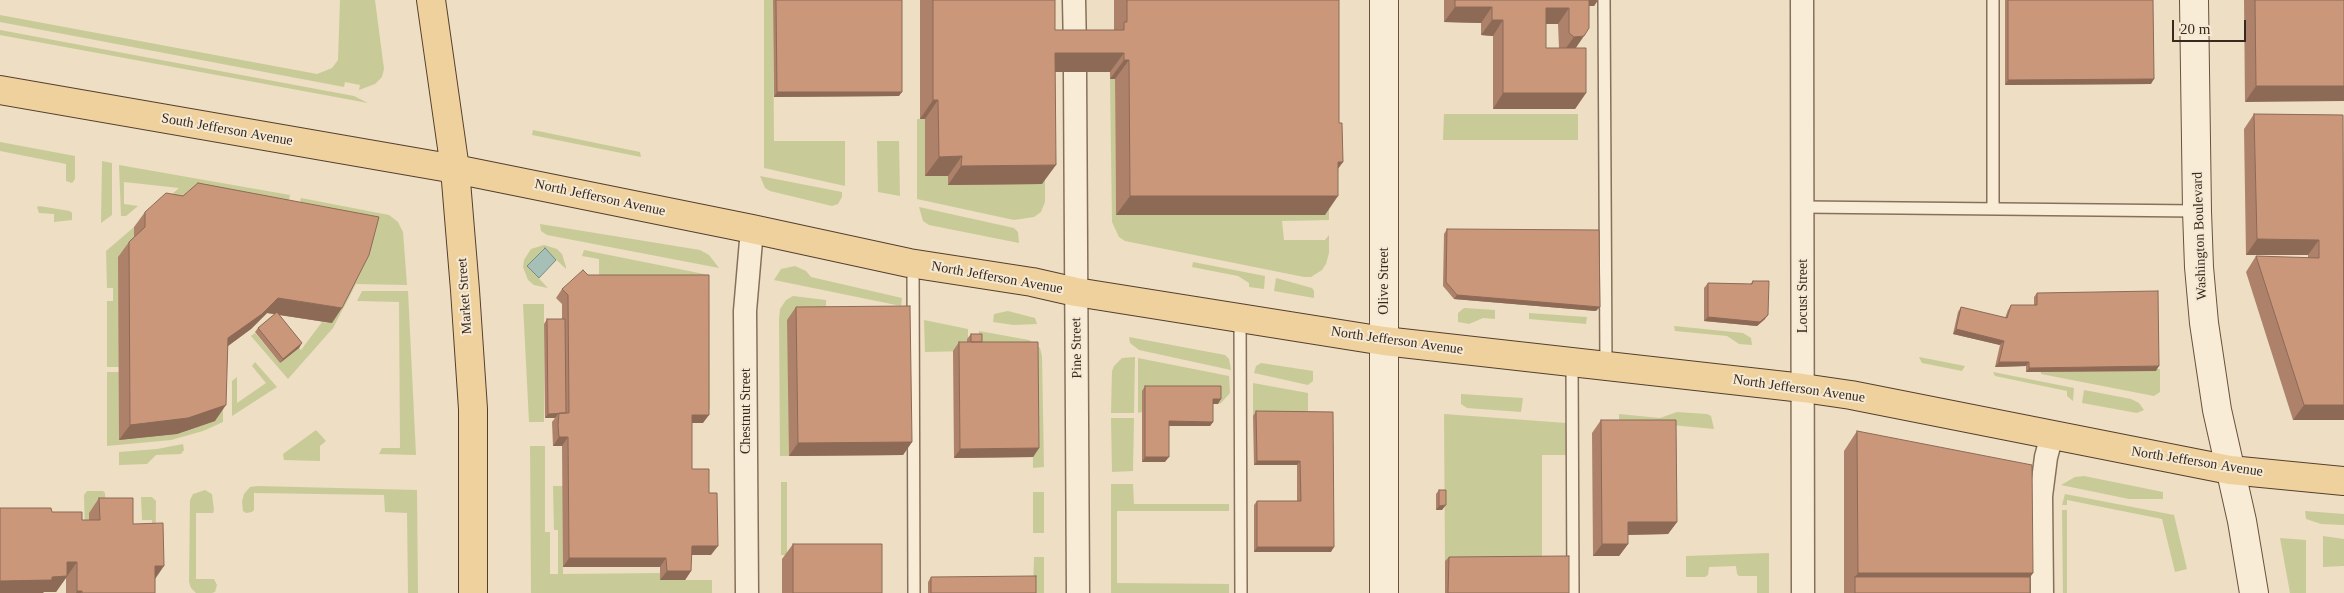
<!DOCTYPE html>
<html>
<head>
<meta charset="utf-8">
<style>
	body { margin:0 }
	#map { position:relative; width:2344px; height:593px; overflow:hidden; background:#eddec4; font-family:Georgia,serif }
	canvas { display:block }
	.scale { position:absolute; left:2172px; top:20px; width:74px; height:22px; box-sizing:border-box; border:2px solid #38291e; border-top:0; padding-left:6px; font-size:15px; line-height:18px; white-space:nowrap; color:#38291e; -webkit-text-stroke:4px #f5e9d3; paint-order:stroke }
</style>
</head>
<body>
<div id="map">
<canvas width="2344" height="593"></canvas>
<div class="scale">20 m</div>
</div>
<script>
const context = document.querySelector('canvas').getContext('2d');
context.lineJoin = 'round';
function fill(path, color) { context.fillStyle = color; context.fill(path, 'evenodd'); }
const shape = rows => new Path2D(rows.map(r => 'M' + r).join(''));
function trace(path, color, width, dash) { context.strokeStyle = color; context.lineWidth = width; context.lineCap = dash ? 'butt' : 'round'; context.setLineDash(dash || []); context.stroke(path); }
function drawText(font, color, halo, rows, align = 'center') {
  context.font = font + ' Georgia,serif'; context.lineWidth = 4; context.setLineDash([]); context.textBaseline = 'middle'; context.strokeStyle = halo; context.fillStyle = color; for (const [text, x, y, turn = 0] of rows) {
    context.save(); context.translate(x, y); context.rotate((+turn || 0) * Math.PI / 180); context.textAlign = isNaN(turn) ? turn : align; if (halo) context.strokeText(text, 0, 0); context.fillText(text, 0, 0); context.restore();
  }
}
fill(shape([
	[340,0,375,0,384,69,382,77,375,84,359,90,360,85,345,82,344,87,0,22,0,15,317,74,332,68,338,60],
	[764,0,773,0,774,141,845,141,845,186,764,168],
	[0,30,354,96,368,103,0,35],
	[1110,79,1115,79,1116,215,1329,181,1329,220,1282,221,1284,240,1325,240,1329,235,1329,253,1326,264,1322,270,1311,277,1304,277,1125,241,1119,237,1112,222],
	[1444,114,1578,114,1578,140,1443,140],
	[917,119,925,119,925,176,948,176,948,185,1045,146,1045,202,1041,212,1034,217,1014,220,917,199],
	[533,130,640,152,641,157,532,135],
	[877,141,899,141,900,196,878,192],
	[0,142,75,156,75,179,72,183,66,181,66,164,0,151],
	[102,161,112,163,112,215,101,223],
	[119,165,290,195,289,200,300,202,301,198,389,215,398,222,403,232,407,285,356,284,333,328,288,379,251,336,255,333,280,363,299,348,301,350,322,322,332,323,155,209,179,188,124,182,124,204,138,206,126,216,121,216],
	[760,176,842,192,842,197,838,204,832,206,770,191,765,188],
	[39,206,70,211,72,213,72,220,54,222,54,214,39,213,37,207],
	[919,207,1014,228,1018,232,1019,243,929,225,923,221],
	[540,224,700,250,709,255,719,268,547,235,541,231],
	[134,227,135,243,119,367,107,367,107,301,113,301,113,288,107,288,106,251],
	[544,245,557,249,562,254,566,267,566,269,544,248,527,266,548,288,534,285,528,280,523,267,524,260,531,249],
	[584,250,709,275,710,409,703,409,599,278,599,259,582,256],
	[1193,262,1265,276,1264,289,1249,287,1249,283,1238,276,1192,267],
	[795,266,806,271,811,277,902,298,901,306,774,280,781,269],
	[1276,278,1312,288,1314,291,1314,298,1274,291],
	[362,291,408,291,416,455,379,454,382,448,400,448,399,302,357,301],
	[793,296,826,300,826,319,789,456,780,456,779,319,780,309,786,300],
	[523,304,544,304,544,422,529,422],
	[1464,308,1495,310,1495,319,1483,318,1469,324,1458,322,1458,313],
	[1008,311,1035,318,1037,324,1014,325,993,322,994,314],
	[1529,313,1587,317,1586,324,1529,319],
	[924,320,968,329,968,351,925,352],
	[1674,326,1743,333,1751,338,1752,345,1739,344,1727,336,1675,331],
	[979,331,1029,340,1040,348,1042,356,1044,467,1033,468,1032,351,979,351],
	[1129,337,1225,355,1229,359,1231,370,1139,350,1130,343],
	[1135,357,1134,413,1111,413,1112,371,1114,366,1122,358],
	[1919,357,1965,366,1962,371,1922,363],
	[1138,358,1229,376,1230,393,1221,403,1218,404,1218,391,1138,413],
	[255,362,277,387,232,416,232,381,237,377,237,403,266,383,252,366],
	[1261,363,1313,371,1313,381,1308,385,1254,373,1256,366],
	[2156,369,2160,369,2160,392,2154,396,2041,374,2041,372,2156,371],
	[107,372,119,372,120,440,177,434,215,421,216,393,223,393,223,422,203,431,171,440,107,446],
	[1993,372,2074,388,2073,401,2067,396,2067,391,1995,376],
	[1253,383,1308,393,1308,416,1253,416],
	[2084,390,2131,399,2139,403,2144,410,2137,413,2082,403],
	[1461,394,1523,398,1521,412,1467,408,1461,404],
	[1677,412,1707,414,1711,416,1714,429,1619,420,1619,414,1660,418],
	[1444,414,1566,423,1566,455,1542,455,1542,561,1445,561],
	[1111,418,1134,418,1133,471,1112,472],
	[316,430,326,441,320,446,320,461,284,460,283,454],
	[183,444,184,450,181,454,156,455,147,464,119,465,119,452,157,449],
	[530,446,545,446,545,532,550,532,550,574,558,574,558,530,554,530,553,486,563,486,563,574,660,573,661,580,712,580,712,593,531,593],
	[2084,476,2163,492,2163,499,2129,499,2061,485,2075,477],
	[781,482,787,482,787,555,781,555],
	[1111,484,1133,484,1134,504,1229,504,1229,511,1117,511,1117,583,1229,584,1229,593,1111,593],
	[257,486,417,490,418,593,408,593,407,513,385,512,384,495,254,493,254,510,252,512,246,513,243,511,242,502,244,494,250,487],
	[205,490,212,494,214,510,213,513,196,513,196,579,214,579,217,585,215,592,212,593,196,593,191,588,189,582,190,500,193,494],
	[87,491,103,491,105,493,106,513,89,535,85,535,84,495],
	[1033,492,1044,492,1044,533,1033,533],
	[2065,494,2174,515,2187,569,2175,572,2162,519,2067,500,2067,505,2062,505],
	[141,497,152,497,156,501,155,593,153,581,152,520,142,520],
	[2062,510,2067,510,2067,593,2063,593],
	[2305,511,2344,514,2344,525,2321,524,2306,519],
	[2323,536,2344,539,2344,566,2323,567],
	[2280,538,2306,540,2306,593,2290,593],
	[1769,553,1769,593,1757,593,1757,576,1739,576,1737,574,1736,566,1709,567,1708,575,1705,577,1686,577,1686,556],
	[1034,557,1044,557,1044,593,1033,593]
]), '#c8cb98');
const water = shape([
	[545,248,556,260,539,278,527,266,545,248]
]);
fill(water, '#a6c0b7');
trace(water, '#6d8e84', 1);
const service = shape([
	[1604,0,1606,366],
	[1993,0,1993,209],
	[1803,207,2197,211],
	[913,263,914,593],
	[1240,318,1241,593],
	[1572,362,1573,593]
]);
const minor = shape([
	[1074,0,1075,50],
	[1802,0,1803,593],
	[1075,72,1078,593],
	[747,593,745,311,752,229],
	[2042,593,2041,496,2046,457,2052,435]
]);
const secondary = shape([
	[1384,0,1384,593],
	[2194,0,2197,211,2199,267,2204,323,2217,410,2242,521,2254,593]
]);
const primary = shape([
	[431,0,455,169,465,290,473,409,473,593],
	[0,90,455,169,752,229,909,263,1032,282,1076,292,1384,341,1803,388,1851,395,2230,470,2344,481]
]);
trace(service, '#87705b', 14);
trace(minor, '#87705b', 25);
trace(secondary, '#69513e', 30);
trace(primary, '#553e2f', 30);
trace(service, '#f8ecd7', 11);
trace(minor, '#f8ecd7', 22);
trace(secondary, '#f8ecd7', 28);
trace(primary, '#efd19d', 28);
fill(shape([
	[773,0,902,0,899,96,774,97],
	[920,0,1055,0,1055,30,1114,30,1114,0,1339,0,1339,123,1343,162,1338,168,1325,215,1116,215,1115,79,1110,79,1110,72,1055,72,1042,184,948,185,948,176,925,176,925,119,920,119],
	[1444,0,1598,0,1594,6,1589,6,1576,48,1586,93,1575,109,1493,109,1493,36,1481,35,1481,23,1444,22],
	[1546,24,1558,24,1559,48,1546,48],
	[2005,0,2153,0,2151,84,2005,85],
	[2244,0,2344,0,2245,102],
	[2254,114,2343,115,2344,420,2293,420,2246,272,2256,256,2308,258,2308,255,2246,255,2244,129],
	[145,212,332,323,279,315,302,343,299,348,280,363,255,332,258,328,275,314,267,313,251,329,228,346,215,421,177,434,119,440,118,257,129,242,134,237,134,227],
	[1447,229,1596,311,1454,299,1443,286,1444,234],
	[1753,281,1765,319,1757,326,1704,321,1704,288,1708,283,1750,284],
	[562,289,703,423,692,423,692,469,709,493,711,555,691,555,691,571,685,580,660,580,660,567,563,567,562,446,553,446,552,422,555,418,545,418,544,324,547,319,562,319,562,304,556,298],
	[2037,293,2156,371,2026,372,2026,366,1995,367,2000,345,1953,334,1958,312,1961,307,2005,318,2008,310,2011,305,2034,305,2034,297],
	[796,307,912,442,903,455,789,456,787,320],
	[971,334,982,342,1039,448,1033,457,954,458,953,351,959,342,967,342,967,339],
	[1145,386,1218,404,1213,404,1213,422,1210,426,1169,426,1165,462,1142,462,1142,391],
	[1256,411,1333,412,1331,552,1254,552,1254,505,1257,501,1297,501,1297,465,1254,465,1253,416],
	[1601,420,1677,522,1668,534,1628,535,1628,544,1619,556,1593,556,1592,433],
	[1857,431,2033,573,2030,577,2030,593,1844,593,1844,451],
	[1439,490,1442,510,1436,510,1436,494],
	[99,498,133,524,155,578,155,593,66,593,66,578,56,592,44,592,52,512,82,520,89,520,89,513],
	[793,544,882,593,782,593,782,559],
	[1449,557,1569,593,1445,593,1445,561],
	[931,577,1036,593,928,593,928,582]
]), '#ae826a');
fill(shape([
	[1583,0,1598,0,1594,6,1578,6],
	[1455,7,1492,7,1481,23,1444,22],
	[1546,8,1569,8,1558,24,1535,24],
	[1492,20,1503,20,1493,36,1481,35],
	[1584,36,1573,52,1563,52,1574,37],
	[1055,53,1124,53,1110,72,1041,72],
	[1124,60,1129,60,1115,79,1110,79],
	[2154,79,2151,84,2005,85,2008,80],
	[2256,86,2344,86,2344,101,2245,102],
	[777,92,902,92,899,96,774,97],
	[1503,93,1586,93,1575,109,1493,109],
	[933,100,938,100,925,119,920,119],
	[962,156,948,176,925,176,939,157],
	[1338,162,1343,162,1329,181],
	[1056,165,1042,184,948,185,961,166],
	[1130,196,1338,196,1325,215,1116,215],
	[2257,239,2319,240,2308,255,2246,255],
	[1457,295,1600,307,1596,311,1454,299],
	[278,298,342,308,332,323,267,313,251,329,217,354,228,338],
	[1768,315,1765,319,1757,326,1704,321,1708,317],
	[1956,329,2004,341,2000,345,1953,334],
	[302,343,299,348,280,363,283,359],
	[1999,362,2029,362,2026,366,1995,367],
	[2159,366,2156,371,2026,372,2029,368],
	[1213,399,1221,399,1218,404,1210,404],
	[226,405,215,421,177,434,119,440,130,425],
	[2304,405,2344,405,2344,420,2293,420],
	[548,414,558,414,555,418,545,418],
	[692,415,709,415,703,423,686,423],
	[1169,421,1213,422,1210,426,1166,426],
	[559,437,568,437,562,446,553,446],
	[912,442,903,455,789,456,798,443],
	[1039,448,1033,457,954,458,960,449],
	[1145,457,1169,457,1165,462,1142,462],
	[1257,461,1300,461,1297,465,1254,465],
	[1446,505,1442,510,1436,510,1439,506],
	[1628,522,1677,522,1668,534,1619,535],
	[1602,544,1628,544,1619,556,1593,556],
	[692,546,718,546,711,555,685,555],
	[1257,547,1334,547,1331,552,1254,552],
	[569,558,666,558,660,567,563,567],
	[67,562,77,562,56,592,44,592,43,593,0,593,0,581,52,577],
	[155,566,164,566,153,582],
	[667,571,691,571,685,580,660,580],
	[1858,573,2033,573,2019,593,1855,577],
	[77,591,82,591,81,593,76,593]
]), '#8d6a56');
const building = shape([
	[776,0,902,0,902,92,777,92,776,0],
	[933,0,1055,0,1055,30,1124,30,1124,22,1127,22,1127,0,1339,0,1339,123,1342,123,1343,162,1338,162,1338,196,1130,196,1129,60,1124,60,1124,53,1055,53,1056,165,961,166,962,156,939,157,938,100,933,100,933,0],
	[1455,0,1589,0,1589,28,1584,36,1574,37,1569,33,1569,8,1546,8,1546,48,1586,48,1586,93,1503,93,1503,20,1492,20,1492,7,1455,7,1455,0],
	[2008,0,2153,0,2154,79,2008,80,2008,0],
	[2255,0,2344,0,2344,86,2256,86,2255,0],
	[2254,114,2343,115,2344,405,2304,405,2256,256,2319,258,2319,240,2257,239,2254,114],
	[198,183,379,217,369,255,342,308,278,298,262,314,228,338,226,405,188,418,130,425,129,242,145,227,145,212,166,193,183,196,198,183],
	[1447,229,1599,230,1600,307,1457,295,1446,282,1447,229],
	[583,270,588,275,709,275,709,415,692,415,692,469,709,469,709,493,717,493,718,546,692,546,691,571,667,571,666,558,569,558,568,437,559,437,558,425,559,413,569,413,568,295,562,289,583,270],
	[1753,281,1769,281,1768,315,1760,322,1708,317,1708,283,1752,284,1753,281],
	[2158,291,2159,366,2029,368,2029,362,1999,362,2004,341,1956,329,1961,307,2007,318,2011,305,2037,305,2037,293,2158,291],
	[910,306,912,442,798,443,796,307,910,306],
	[277,312,302,343,283,359,258,328,277,312],
	[547,319,565,319,566,413,548,414,547,319],
	[971,334,982,334,982,342,971,342,971,334],
	[959,342,1038,342,1039,448,960,449,959,342],
	[1145,386,1221,386,1221,399,1213,399,1213,422,1169,421,1169,457,1145,457,1145,386],
	[1256,411,1333,412,1334,547,1257,547,1257,501,1301,501,1300,461,1257,461,1256,411],
	[1601,420,1676,420,1677,522,1628,522,1628,544,1602,544,1601,420],
	[1857,431,2032,465,2033,573,1858,573,1857,431],
	[1439,490,1446,490,1446,505,1439,506,1439,490],
	[99,498,133,498,133,524,163,523,164,566,155,566,155,593,82,593,82,591,77,591,77,562,67,562,67,576,52,577,52,580,0,581,0,508,51,508,52,512,82,512,82,520,100,520,99,498],
	[793,544,882,544,882,593,793,593,793,544],
	[1569,556,1569,593,1448,593,1449,557,1569,556],
	[1036,576,1036,593,931,593,931,577,1036,576],
	[1855,577,2030,577,2030,593,1855,593,1855,577]
]);
fill(building, '#ca977b');
trace(building, '#8d6a56', 1);
drawText('14px', '#38291e', '#f5e9d3', [
	["South Jefferson Avenue",227,130,10],
	["North Jefferson Avenue",600,198,12],
	["Washington Boulevard",2200,236,-92],
	["North Jefferson Avenue",997,278,10],
	["Olive Street",1384,281,-90],
	["Market Street",465,296,-94],
	["Locust Street",1803,296,-90],
	["North Jefferson Avenue",1397,341,8],
	["Pine Street",1077,348,-91],
	["North Jefferson Avenue",1799,389,8],
	["Chestnut Street",746,411,-90],
	["North Jefferson Avenue",2197,462,9]
]);
</script>
</body>
</html>
